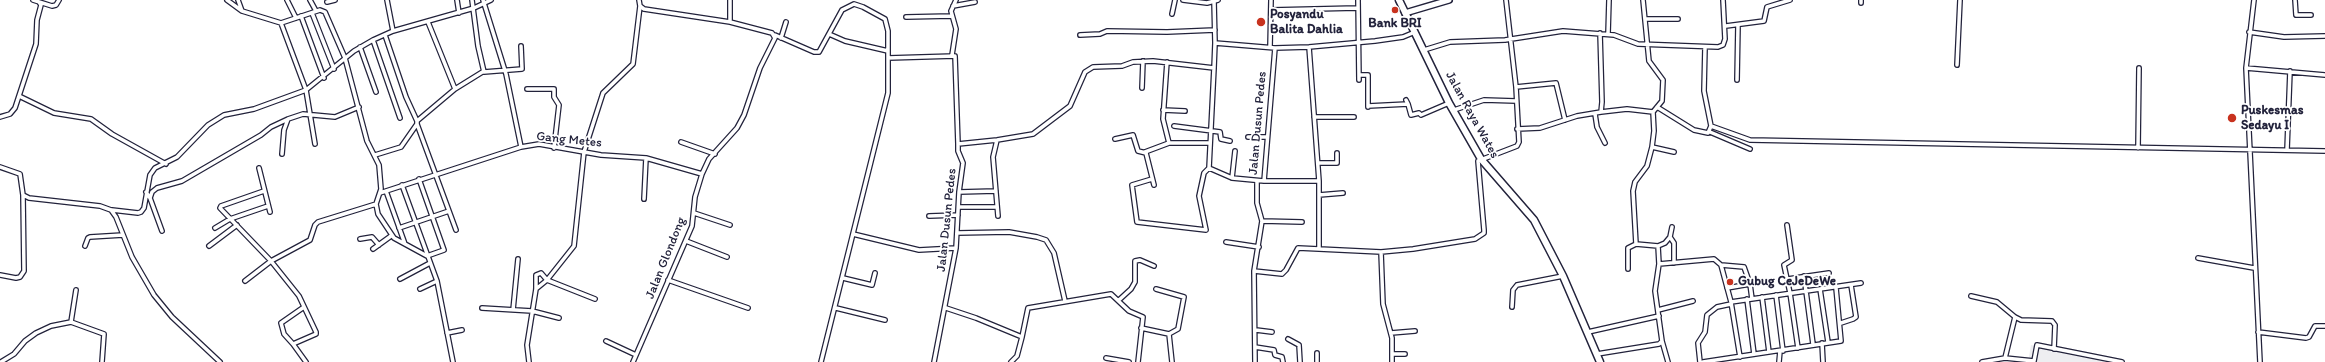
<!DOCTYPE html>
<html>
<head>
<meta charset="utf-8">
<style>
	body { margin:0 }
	canvas { display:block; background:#fff }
</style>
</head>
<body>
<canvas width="2325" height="362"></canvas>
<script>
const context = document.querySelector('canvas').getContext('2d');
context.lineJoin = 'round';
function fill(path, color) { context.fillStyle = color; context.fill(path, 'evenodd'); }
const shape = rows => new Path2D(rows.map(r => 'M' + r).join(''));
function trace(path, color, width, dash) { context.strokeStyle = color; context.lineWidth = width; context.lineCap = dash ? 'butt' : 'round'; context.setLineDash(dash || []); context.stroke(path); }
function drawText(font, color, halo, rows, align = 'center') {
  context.font = font + ' Itim,sans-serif'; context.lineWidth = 3.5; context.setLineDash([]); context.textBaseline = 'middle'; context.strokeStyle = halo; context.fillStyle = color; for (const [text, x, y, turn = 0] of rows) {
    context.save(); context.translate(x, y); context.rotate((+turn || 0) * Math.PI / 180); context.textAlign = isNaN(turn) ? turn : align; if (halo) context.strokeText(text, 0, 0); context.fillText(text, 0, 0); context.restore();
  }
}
fill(shape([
	[2031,345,2102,361,2108,362,2028,362]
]), '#eeeef1');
const street = shape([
	[33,0,52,6,56,5,59,0],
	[227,0,242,11,281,23,320,10,325,12,345,58,367,141,379,165,381,189,376,204,378,214,394,238,427,256,444,250,419,179],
	[238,0,242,11],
	[287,0,296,18],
	[310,0,316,11],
	[387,0,393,31],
	[457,0,459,13],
	[472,0,478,46,484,72,522,69,521,46],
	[483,0,506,74,521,147],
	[730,0,730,22],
	[1183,0,1207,3,1218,0],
	[1358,0,1359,80],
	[1643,0,1649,61,1663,80,1662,101,1653,112,1654,131,1652,147,1647,166,1635,182,1633,191,1636,244,1658,246,1665,243,1670,237,1672,227],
	[1861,0,1861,3],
	[2254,0,2246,68,2260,362],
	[2295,0,2296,15,2311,15],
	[1214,1,1215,43],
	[327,2,335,0],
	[953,6,975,2],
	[1271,10,1357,8],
	[312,13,334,69],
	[1172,14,1175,0],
	[301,16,324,78],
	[906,17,952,16],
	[1645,19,1678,19],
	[428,22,455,89,417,121,417,124,456,230],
	[281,23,306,90,354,51,373,40,393,31,474,8,491,0],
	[1726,26,1764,21,1767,7,1790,0],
	[2249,32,2284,37,2325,36],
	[1600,33,1602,102,1601,112],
	[829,34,845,41,888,51],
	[1608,34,1609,0],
	[385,35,406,97,417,121],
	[775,35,814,52,819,52,842,10,854,4,863,7,885,19,888,31,888,93,821,362],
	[1080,35,1100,34,1107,31,1167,32,1215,30],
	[781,38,786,22],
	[373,40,400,118],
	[360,47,376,92],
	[1270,47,1271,0],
	[1309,47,1319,181,1319,249,1381,252,1413,249,1475,239,1484,233,1484,230,1478,161,1517,146,1519,142,1516,87,1506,0],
	[1705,47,1704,91,1711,126,1750,140,2325,151],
	[1424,50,1450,42,1505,40,1563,31,1614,35,1638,44,1718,47,1723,45,1725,39,1723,0],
	[952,55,956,29,951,11,956,0],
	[888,58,955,56,958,144],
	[1167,62,1163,119,1169,143,1210,143],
	[1957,65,1960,0],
	[1214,68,1209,168,1232,178,1264,181,1275,48],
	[2246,68,2325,75],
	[1359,75,1368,75,1368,107],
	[1737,80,1738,25],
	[1516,87,1556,83,1565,120],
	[1142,88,1143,61],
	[455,89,484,71],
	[527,89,554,89,554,97,559,105,554,148],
	[19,96,54,113,91,119,112,134,166,164],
	[1408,104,1411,115,1419,113,1421,115,1449,103],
	[1368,106,1408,104,1406,100],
	[1657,107,1694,130,1708,133,1711,126],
	[1163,110,1185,111],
	[1454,110,1484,100,1516,101],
	[1595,114,1597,127,1605,143],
	[0,117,10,114,15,108,36,44,37,20,41,5,39,2],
	[1314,117,1354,117],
	[1174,126,1220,132,1221,139,1230,141],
	[1517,129,1540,128,1577,116,1601,112,1627,109,1653,112],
	[1710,132,1750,149],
	[1248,137,1267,137],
	[1115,139,1133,135,1138,151,1146,153,1154,185],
	[997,140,993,157,998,216],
	[681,142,715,154],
	[1652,147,1674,152],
	[2138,148,2139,68],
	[2287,150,2290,71],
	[1145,152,1169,143],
	[282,154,284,130,288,119,303,114,335,117,359,107],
	[375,155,401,147,417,124],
	[1318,163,1337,163,1337,153],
	[0,167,20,174,23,195,29,198,100,206,111,210,116,217,132,257,154,295,172,317,220,362],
	[259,168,270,212],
	[1232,178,1235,151],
	[1152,179,1132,185,1137,222,1206,230,1199,196,1204,173,1209,168],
	[1264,181,1319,181],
	[402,185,437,281,453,362],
	[264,191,221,206,220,208,271,261,299,296,316,332,316,334,293,344,306,362],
	[386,191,405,244],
	[146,192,150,198,152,192,157,188,182,181,261,135,271,127,288,119],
	[959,192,996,191],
	[380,193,521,147,539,144,601,155,646,158,702,174],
	[1319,195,1343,193],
	[150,198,162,231],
	[644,199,646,158],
	[959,207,997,207],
	[112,210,138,213,141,212,144,208,150,175,155,168,177,157,208,125,224,115,254,109,306,90,315,144],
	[694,213,730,225],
	[929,216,958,215],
	[1262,221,1302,222],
	[1787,225,1792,260,1784,265,1790,293,1798,348],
	[215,228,230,219,268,206],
	[399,228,449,211],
	[957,233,1009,232,1037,237,1046,240,1054,253,1065,301],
	[853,234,919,250,956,248],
	[1670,237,1674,243,1674,263],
	[360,239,372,237,379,245],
	[686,241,727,257],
	[1226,242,1259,247],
	[85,246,88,238,90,237,123,235],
	[209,246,237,225],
	[373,249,391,236],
	[1381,252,1383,304,1392,338,1392,362],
	[2198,258,2254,268],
	[1659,264,1714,259,1721,265,1744,267,1750,284,1727,288],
	[1721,265,1731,302,1740,357],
	[1628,269,1628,248,1636,244],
	[1254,271,1282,274,1286,270,1298,248,1319,249],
	[0,275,16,278,20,277,24,271,23,195],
	[1804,276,1813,344],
	[843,278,872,285,875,273],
	[400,279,430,263],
	[1788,279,1829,273],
	[668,280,748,308],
	[245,281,271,261,310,240,315,225,318,222,376,204],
	[1750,284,1752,299],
	[420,289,437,281],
	[536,289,547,280,574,246,584,152,603,93,633,64,640,6],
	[1820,289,1828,342],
	[1776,295,1783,351],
	[1971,296,1997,302,2015,317,2021,320,2052,321,2055,325,2054,349],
	[1762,297,1769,352],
	[1747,299,1754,354],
	[1119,300,1131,289,1135,282,1135,261,1140,260,1154,266],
	[1731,302,1861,283],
	[1512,307,1513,290,1517,285,1563,276],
	[482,308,532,311,559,318],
	[836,308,885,320],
	[946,308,976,318,1022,337,1017,356,1011,362],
	[513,310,518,259],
	[1658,310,1693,301],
	[71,322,76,290],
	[1841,323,1853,319,1856,317,1851,285],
	[1141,328,1169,334,1178,329,1184,297,1156,289],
	[1256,330,1272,332],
	[1588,332,1659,316],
	[2258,332,2306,338,2309,337,2315,326,2325,326],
	[447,333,462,330],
	[1391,333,1415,331],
	[1169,334,1172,362],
	[1022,337,1028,308,1111,294,1129,311,1143,317,1138,362],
	[1288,339,1299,345,1300,362],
	[606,341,636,355],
	[1662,341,1668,362],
	[1822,343,1823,362],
	[293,344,284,334,281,323,304,307],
	[1255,347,1274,350,1275,355,1282,357,1283,362],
	[1317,353,1317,362],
	[1393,354,1405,354],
	[1597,354,1659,344,1662,341,1655,291,1659,264,1658,246],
	[1106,358,1129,362],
	[2005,358,2034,361,2037,345,2122,362],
	[1,362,14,354,25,341,36,333,51,326,71,322,104,334,102,362],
	[529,362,527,345,536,289,536,275,541,273,547,280,595,299],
	[633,362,692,226,695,197,702,174,709,159,737,128,744,115,760,68,775,38,772,33,730,22,644,9,640,6,639,0],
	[934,362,956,248,959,192,963,163,958,151,958,144,997,140,1033,134,1070,106,1085,72,1093,67,1122,66,1133,62,1153,61,1214,68,1215,43,1275,48,1309,47,1375,41,1403,37,1415,32],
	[1255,362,1254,271,1262,221,1257,203,1257,182],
	[1700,362,1698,343,1705,332,1707,315,1717,307,1731,304],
	[1703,362,1841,341,1836,288],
	[1779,362,1780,351],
	[1982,362,2005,358,2015,317]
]);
const secondary = shape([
	[1405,13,1449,0]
]);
const highway = shape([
	[1399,0,1449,103,1481,159,1534,220,1563,276,1600,362]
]);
trace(street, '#22223b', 6);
trace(secondary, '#22223b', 8);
trace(highway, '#22223b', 9);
trace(street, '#fff', 3.5);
trace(secondary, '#fff', 5);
trace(highway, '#fff', 6);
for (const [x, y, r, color] of [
	[1395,10,4,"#c8321e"],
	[1261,22,5,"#c8321e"],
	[2232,118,5,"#c8321e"],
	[1730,282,4,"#c8321e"]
]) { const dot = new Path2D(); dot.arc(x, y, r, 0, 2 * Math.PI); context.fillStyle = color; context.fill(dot); trace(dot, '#fff', 1.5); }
drawText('bold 13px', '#22223b', '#fff', [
	["Posyandu",1270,15],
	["Balita Dahlia",1270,30],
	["Bank BRI",1395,24,"center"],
	["Puskesmas",2241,111],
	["Sedayu I",2241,126],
	["Gubug CeJeDeWe",1738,282]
], 'left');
drawText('13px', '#22223b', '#fff', [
	["Jalan Raya Wates",1472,115,61],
	["Jalan Dusun Pedes",1258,123,-85],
	["Gang Metes",569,140,6],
	["Jalan Dusun Pedes",947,220,-84],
	["Jalan Glondong",666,258,-68]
]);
</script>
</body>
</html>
